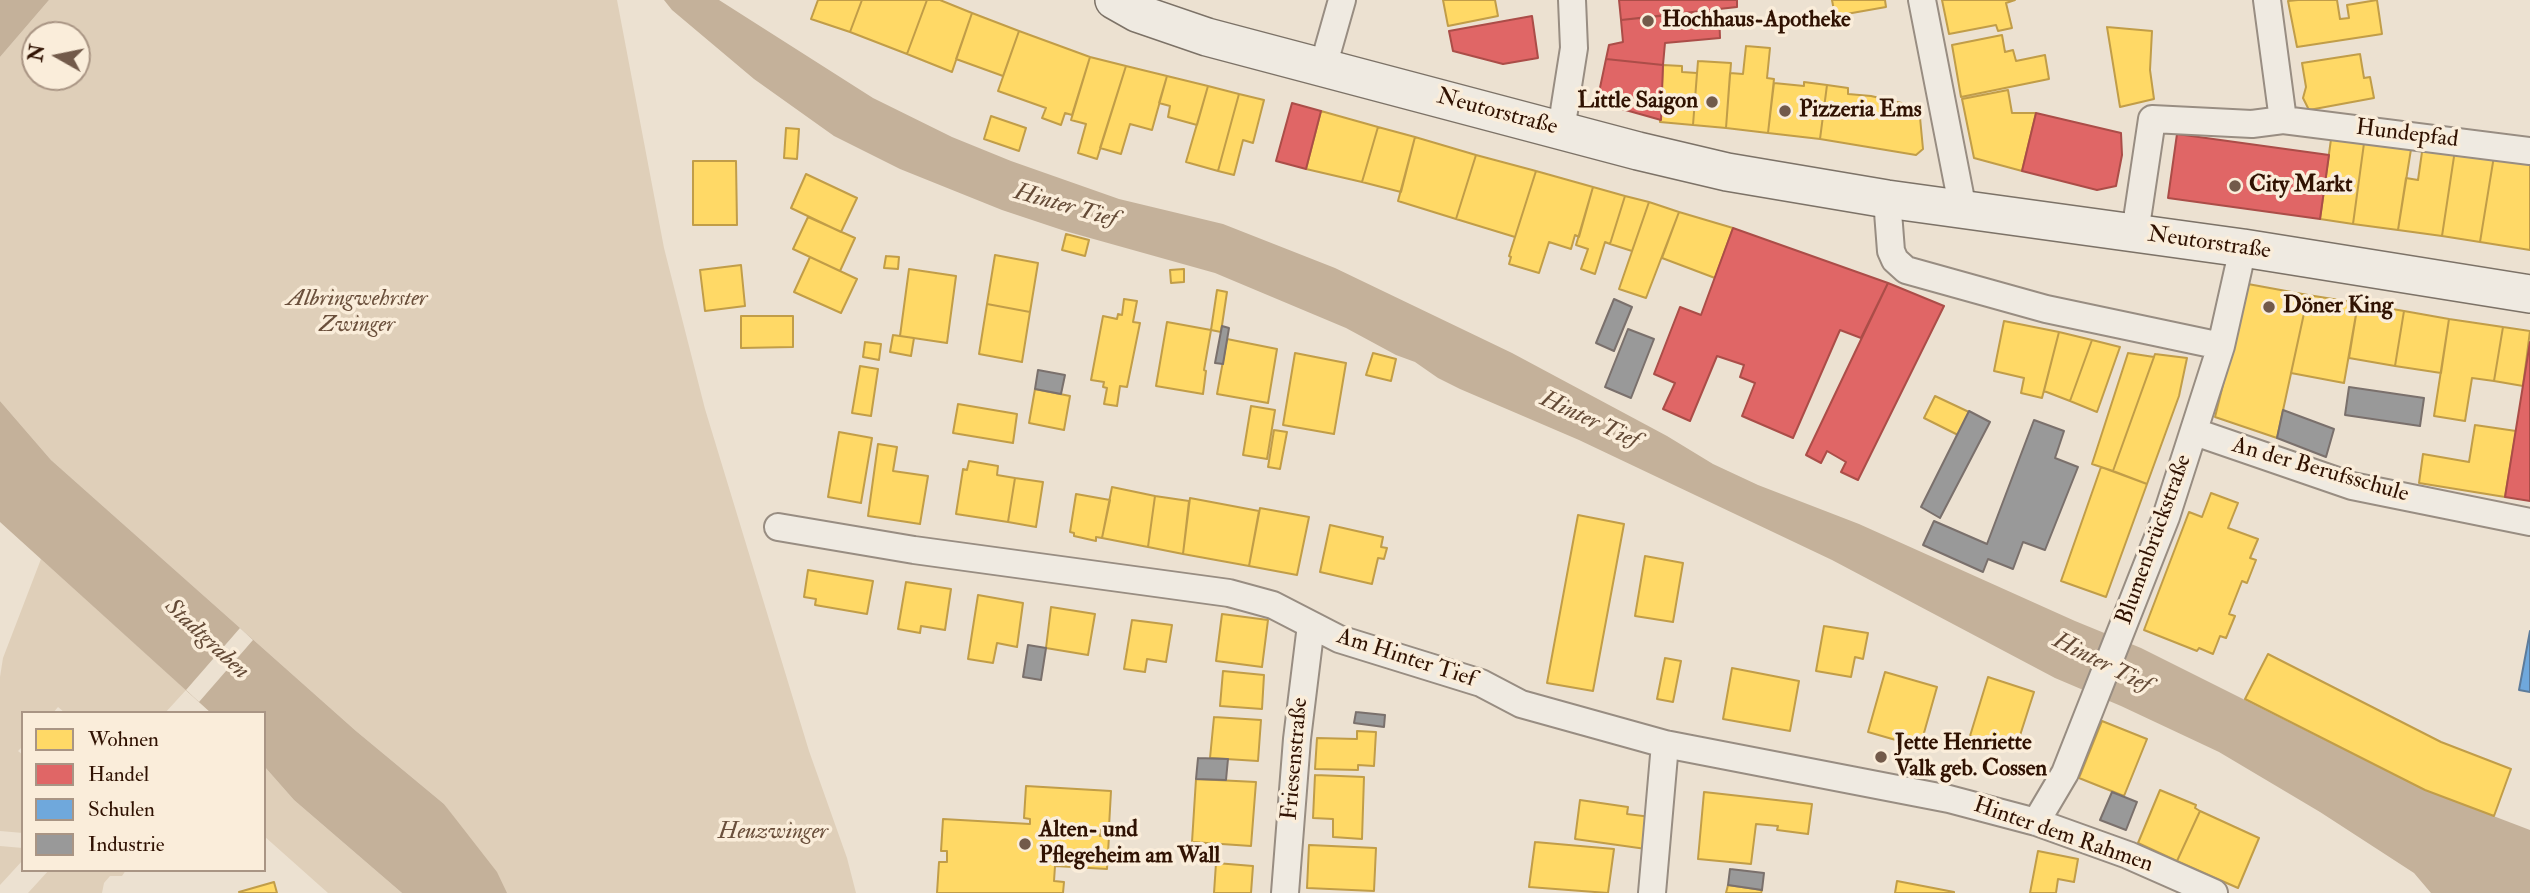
<!DOCTYPE html>
<html>
<head>
<meta charset="utf-8">
<style>
	body { margin:0 }
	#map { position:relative; width:2530px; height:893px; overflow:hidden; background:#ece1d1; font-family:"IM FELL Double Pica",serif }
	canvas { display:block }
	.legend { position:absolute; left:21px; top:711px; width:245px; height:161px; box-sizing:border-box; background:#faedda; border:2px solid #a99584; margin:0; padding:9px 12px; list-style:none; font-size:21px; color:#301202 }
	.legend li { display:flex; align-items:center; gap:14px; height:35px }
	.legend b { width:35px; border:2px solid #a99584 }
	.north { position:absolute; left:21px; top:21px; width:70px; height:70px; box-sizing:border-box; background:#faedda; border:2px solid #a99584; border-radius:50%; rotate:279deg; font-size:19px; font-weight:700; line-height:28px; text-align:center; color:#301202 }
	.north::after { content:''; display:block; margin:auto; width:24px; height:32px; background:#725a4a; clip-path:polygon(50% 0,100% 100%,50% 72%,0 100%) }
</style>
</head>
<body>
<div id="map">
<canvas width="2530" height="893"></canvas>
<ul class="legend">
<li><b style="height:19px;background:#ffd966"></b>Wohnen</li>
<li><b style="height:19px;background:#e06666"></b>Handel</li>
<li><b style="height:19px;background:#6fa8dc"></b>Schulen</li>
<li><b style="height:19px;background:#999"></b>Industrie</li>
</ul>
<div class="north">N</div>
</div>
<script>
const context = document.querySelector('canvas').getContext('2d');
context.lineJoin = 'round';
function fill(path, color) { context.fillStyle = color; context.fill(path, 'evenodd'); }
const shape = rows => new Path2D(rows.map(r => 'M' + r).join(''));
function trace(path, color, width, dash) { context.strokeStyle = color; context.lineWidth = width; context.lineCap = dash ? 'butt' : 'round'; context.setLineDash(dash || []); context.stroke(path); }
function drawText(font, color, halo, rows, align = 'center') {
  context.font = font + ' "IM FELL Double Pica",serif'; context.lineWidth = 7; context.setLineDash([]); context.textBaseline = 'middle'; context.strokeStyle = halo; context.fillStyle = color; for (const [text, x, y, turn = 0] of rows) {
    context.save(); context.translate(x, y); context.rotate((+turn || 0) * Math.PI / 180); context.textAlign = isNaN(turn) ? turn : align; if (halo) context.strokeText(text, 0, 0); context.fillText(text, 0, 0); context.restore();
  }
}
fill(shape([
	[49,0,617,0,664,248,705,409,809,751,847,858,856,893,506,893,444,804,356,731,51,460,0,401,0,57],
	[35,35,77,35,77,77,35,77],
	[41,559,186,690,165,713,65,713,58,707,53,713,23,713,23,746,18,751,23,755,23,833,0,831,0,677,3,658],
	[264,766,294,800,402,893,328,893,264,836],
	[0,846,23,848,23,860,0,885],
	[49,870,126,870,122,876,110,876,104,883,102,893,28,893]
]), '#dfcfb9');
fill(shape([
	[0,0,49,0,0,57],
	[664,0,719,0,873,98,952,137,1011,161,1119,199,1223,224,1335,268,1512,353,1667,436,1713,464,1758,485,1859,524,2075,621,2141,648,2425,790,2530,830,2530,893,2431,893,2414,873,2320,812,2219,752,2121,706,2055,678,1832,560,1579,440,1460,389,1438,378,1415,362,1396,355,1346,328,1215,273,1065,231,1002,210,900,169,834,136,754,79,672,10],
	[0,401,51,460,356,731,444,804,497,872,507,893,402,893,294,800,264,766,264,713,211,713,0,522]
]), '#c4b19a');
fill(shape([
	[240,628,253,640,199,702,186,690]
]), '#ece1d1');
const homes = shape([
	[818,0,862,0,850,32,811,19,818,0],
	[862,0,927,0,907,54,850,32,862,0],
	[927,0,940,0,972,13,952,72,907,54,927,0],
	[1443,0,1495,0,1498,16,1448,26,1443,0],
	[1832,0,1885,0,1886,7,1835,16,1832,0],
	[1942,0,2015,0,2006,3,2012,28,1998,31,1996,25,1949,34,1942,0],
	[2298,0,2337,0,2340,19,2349,18,2347,5,2377,0,2382,34,2297,47,2288,1,2298,0],
	[972,13,1019,31,1003,76,956,59,972,13],
	[2107,27,2152,31,2150,70,2154,99,2120,107,2107,27],
	[1019,31,1090,57,1072,115,1065,113,1061,125,1042,118,1046,108,998,91,1019,31],
	[2002,35,2005,52,2013,50,2016,61,2045,55,2049,79,1961,97,1952,45,2002,35],
	[1746,46,1770,48,1767,78,1774,79,1768,133,1726,128,1730,73,1743,74,1746,46],
	[2360,54,2364,78,2370,77,2374,98,2309,110,2303,98,2306,87,2302,63,2360,54],
	[1090,57,1126,66,1097,159,1078,153,1086,124,1071,120,1090,57],
	[1698,61,1731,63,1726,128,1693,125,1698,61],
	[1663,65,1682,66,1682,72,1697,73,1693,125,1660,122,1663,65],
	[1126,66,1167,76,1152,130,1130,124,1121,154,1100,148,1126,66],
	[1167,76,1208,86,1197,125,1168,117,1170,106,1159,103,1167,76],
	[1804,82,1827,85,1820,139,1768,133,1774,83,1804,86,1804,82],
	[1827,85,1848,88,1848,94,1871,96,1919,107,1923,149,1916,155,1820,139,1827,85],
	[1208,86,1239,94,1218,171,1186,162,1208,86],
	[2008,90,2012,113,2036,113,2022,171,1974,158,1962,99,2008,90],
	[1239,94,1264,100,1253,143,1243,140,1234,175,1218,171,1239,94],
	[1321,111,1378,127,1362,182,1306,169,1321,111],
	[991,116,1026,128,1019,151,984,139,991,116],
	[1378,127,1415,137,1401,192,1362,182,1378,127],
	[786,128,799,129,797,159,784,158,786,128],
	[2332,132,2365,136,2353,224,2320,219,2332,132],
	[2365,136,2412,143,2398,230,2353,224,2365,136],
	[1415,137,1476,155,1456,219,1398,201,1415,137],
	[2423,145,2455,150,2442,236,2398,230,2406,178,2418,180,2423,145],
	[2455,150,2494,156,2480,242,2442,236,2455,150],
	[1476,155,1536,171,1515,237,1456,219,1476,155],
	[2494,156,2530,161,2530,250,2480,242,2494,156],
	[693,161,736,161,737,225,693,225,693,161],
	[1536,171,1593,187,1579,237,1575,235,1571,249,1549,242,1539,273,1509,264,1511,257,1509,256,1536,171],
	[806,174,857,198,841,232,791,208,806,174],
	[1593,187,1625,196,1610,244,1605,242,1595,274,1581,269,1588,249,1576,245,1593,187],
	[1625,196,1649,202,1632,251,1610,244,1625,196],
	[1649,202,1679,212,1646,298,1619,289,1649,202],
	[1679,212,1733,228,1715,278,1662,258,1679,212],
	[808,217,855,238,840,271,793,249,808,217],
	[1066,234,1089,240,1085,256,1062,250,1066,234],
	[995,255,1038,263,1030,312,987,304,995,255],
	[886,256,899,257,898,269,884,268,886,256],
	[810,257,857,279,841,313,794,292,810,257],
	[741,265,745,306,705,311,700,270,741,265],
	[909,269,956,276,947,343,900,336,909,269],
	[1184,269,1184,282,1171,283,1170,270,1184,269],
	[2248,284,2308,295,2277,438,2215,417,2248,284],
	[1217,290,1227,292,1221,332,1211,330,1217,290],
	[2308,295,2358,303,2344,383,2291,373,2308,295],
	[1124,299,1137,301,1133,322,1140,323,1127,387,1120,386,1117,406,1104,404,1107,388,1103,387,1104,382,1091,380,1103,316,1117,319,1118,314,1122,315,1124,299],
	[2358,303,2404,311,2395,366,2349,358,2358,303],
	[987,304,1030,312,1022,362,979,354,987,304],
	[2404,311,2449,319,2441,373,2395,366,2404,311],
	[741,316,793,316,793,347,741,348,741,316],
	[2449,319,2503,327,2494,381,2472,378,2465,421,2434,416,2449,319],
	[2004,321,2059,332,2042,398,2021,393,2024,378,1994,371,2004,321],
	[1167,322,1211,330,1204,370,1206,371,1203,394,1156,386,1167,322],
	[2503,327,2530,331,2523,386,2494,381,2503,327],
	[2059,332,2092,340,2070,401,2044,391,2059,332],
	[893,335,914,338,911,356,890,352,893,335],
	[1227,339,1277,349,1268,403,1217,394,1227,339],
	[2092,340,2120,347,2097,412,2070,401,2092,340],
	[865,342,881,344,879,360,863,357,865,342],
	[1295,353,1346,363,1334,434,1283,425,1295,353],
	[1373,353,1396,359,1391,381,1366,375,1373,353],
	[2128,353,2154,357,2113,471,2092,464,2128,353],
	[2155,354,2187,358,2179,396,2147,484,2113,471,2155,354],
	[860,366,878,369,871,416,852,413,860,366],
	[1035,389,1070,396,1064,430,1029,423,1035,389],
	[1935,396,1969,412,1958,435,1924,418,1935,396],
	[958,404,1017,414,1013,443,953,433,958,404],
	[1251,406,1275,410,1267,459,1243,455,1251,406],
	[2475,425,2516,431,2505,497,2419,483,2423,454,2469,462,2475,425],
	[1274,430,1287,432,1280,469,1268,467,1274,430],
	[839,432,872,438,861,503,828,497,839,432],
	[878,444,897,447,893,471,928,476,920,524,868,516,878,444],
	[969,461,998,466,997,475,1015,478,1008,522,956,514,963,469,967,470,969,461],
	[2101,467,2147,484,2106,597,2061,581,2101,467],
	[1015,478,1043,482,1036,527,1008,522,1015,478],
	[1112,487,1155,496,1148,547,1102,538,1112,487],
	[2211,493,2238,503,2228,528,2258,539,2250,558,2256,560,2247,583,2242,581,2229,614,2235,616,2226,638,2220,636,2213,654,2199,648,2197,651,2144,630,2189,512,2202,517,2211,493],
	[1076,494,1110,500,1102,538,1096,537,1096,541,1074,536,1074,533,1070,532,1076,494],
	[1155,496,1189,501,1183,554,1148,547,1155,496],
	[1190,498,1259,511,1249,566,1183,554,1190,498],
	[1260,508,1309,517,1297,575,1249,566,1260,508],
	[1578,515,1624,524,1593,691,1547,683,1578,515],
	[1330,525,1383,537,1381,547,1387,548,1384,559,1378,558,1372,584,1320,572,1330,525],
	[1645,556,1683,563,1673,622,1635,616,1645,556],
	[808,570,873,581,867,614,815,605,816,599,804,597,808,570],
	[906,582,951,589,945,630,921,626,920,633,898,629,906,582],
	[978,595,1023,603,1017,647,997,643,993,663,968,659,978,595],
	[1051,607,1095,614,1088,655,1046,648,1051,607],
	[1222,614,1268,620,1262,667,1216,661,1222,614],
	[1132,620,1172,625,1166,662,1147,659,1145,672,1124,669,1132,620],
	[1824,626,1868,633,1863,659,1855,657,1851,677,1816,671,1824,626],
	[2268,654,2441,742,2511,769,2494,816,2425,790,2245,699,2268,654],
	[1665,658,1681,661,1673,702,1657,699,1665,658],
	[1732,668,1799,681,1790,731,1723,719,1732,668],
	[1223,671,1264,675,1262,709,1220,706,1223,671],
	[1885,672,1937,687,1920,747,1868,732,1885,672],
	[1988,677,2034,692,2015,751,1970,736,1988,677],
	[1214,717,1261,720,1258,761,1210,758,1214,717],
	[2102,721,2147,739,2124,796,2079,778,2102,721],
	[1357,731,1376,732,1374,766,1358,765,1358,770,1315,769,1317,738,1357,739,1357,731],
	[1315,775,1364,777,1362,839,1333,837,1333,819,1313,818,1315,775],
	[1196,779,1256,782,1251,846,1192,842,1196,779],
	[1026,786,1111,791,1109,827,1101,827,1100,836,1109,836,1107,869,1055,866,1054,881,1064,882,1063,893,937,893,939,862,947,862,947,851,941,851,943,819,1030,824,1030,819,1024,818,1026,786],
	[2160,790,2196,805,2195,808,2200,811,2177,861,2138,843,2160,790],
	[1704,792,1812,804,1808,834,1777,830,1778,826,1756,824,1751,864,1698,859,1704,792],
	[1580,800,1628,807,1627,814,1651,817,1646,849,1575,839,1580,800],
	[2200,811,2259,838,2238,888,2177,861,2200,811],
	[1535,842,1614,849,1608,893,1529,887,1535,842],
	[1309,845,1376,848,1374,891,1307,888,1309,845],
	[2038,851,2078,859,2074,882,2058,879,2056,893,2030,893,2038,851],
	[1216,863,1253,866,1251,893,1214,893,1216,863],
	[1897,881,1954,892,1954,893,1895,893,1897,881],
	[274,882,277,893,240,893,239,892,274,882],
	[1728,885,1762,890,1761,893,1726,893,1728,885]
]);
fill(homes, '#ffd966');
trace(homes, '#c19d48', 2);
const shops = shape([
	[1619,0,1737,0,1737,7,1621,20,1619,0],
	[1719,10,1720,38,1665,43,1663,65,1606,59,1609,45,1623,42,1621,20,1719,10],
	[1532,16,1538,58,1503,64,1453,51,1449,31,1532,16],
	[1606,59,1663,65,1661,120,1597,102,1606,59],
	[1292,103,1321,111,1306,169,1276,161,1292,103],
	[2036,113,2121,133,2122,155,2116,186,2097,190,2022,171,2036,113],
	[2177,134,2329,155,2320,219,2168,198,2177,134],
	[1733,228,1888,283,1861,338,1840,330,1793,438,1742,416,1755,383,1740,377,1744,365,1717,356,1690,421,1663,409,1675,383,1654,374,1680,307,1701,315,1733,228],
	[1888,283,1944,306,1858,480,1841,472,1846,462,1827,451,1821,463,1806,455,1888,283],
	[2530,342,2530,501,2505,497,2530,342]
]);
fill(shops, '#e06666');
trace(shops, '#ab4d48', 2);
const schools = shape([
	[2530,631,2530,692,2519,690,2530,631]
]);
fill(schools, '#6fa8dc');
trace(schools, '#5c7b9b', 2);
const industry = shape([
	[1614,299,1632,307,1614,351,1596,343,1614,299],
	[1222,326,1229,328,1223,364,1215,363,1222,326],
	[1628,329,1654,339,1631,398,1605,387,1628,329],
	[1038,370,1065,375,1061,394,1035,389,1038,370],
	[2349,387,2424,398,2420,426,2345,415,2349,387],
	[2283,410,2334,429,2326,457,2277,438,2283,410],
	[1969,411,1990,422,1940,518,1921,507,1969,411],
	[2034,420,2064,431,2055,458,2078,467,2045,550,2023,542,2013,569,1988,559,1983,572,1923,545,1934,521,1987,544,2034,420],
	[1028,645,1046,648,1041,680,1023,677,1028,645],
	[1356,712,1385,715,1384,727,1354,723,1356,712],
	[1198,758,1228,759,1226,780,1196,779,1198,758],
	[2112,792,2137,802,2126,830,2100,820,2112,792],
	[1730,869,1764,873,1762,890,1728,885,1730,869]
]);
fill(industry, '#999');
trace(industry, '#7a706c', 2);
const street = shape([
	[1922,0,1963,210],
	[1323,67,1342,0],
	[2283,120,2530,151],
	[1561,130,1574,48,1572,0],
	[1887,199,1891,251,1895,260,1906,270,2046,309,2221,346],
	[2135,233,2152,119,2252,124,2283,120,2267,0],
	[2195,432,2352,486,2530,522],
	[778,527,914,550,1229,593,1273,605,1339,639,1481,683,1521,704,1665,744,1949,799,2036,822,2128,855,2214,893],
	[2036,822,2065,773,2166,517,2221,346,2243,248],
	[1285,893,1297,739,1311,625],
	[1652,893,1665,744]
]);
const secondary = shape([
	[1114,0,1137,13,1207,37,1638,151,1727,172,1887,199,2243,248,2530,294]
]);
trace(street, '#988d82', 30);
trace(secondary, '#7c7267', 40);
trace(street, '#efeae1', 26);
trace(secondary, '#efeae1', 37);
for (const [x, y, r, color] of [
	[1648,21,7,"#725a4a"],
	[1712,102,7,"#725a4a"],
	[1785,111,7,"#725a4a"],
	[2235,186,7,"#725a4a"],
	[2269,307,7,"#725a4a"],
	[1881,757,7,"#725a4a"],
	[1025,844,7,"#725a4a"]
]) { const dot = new Path2D(); dot.arc(x, y, r, 0, 2 * Math.PI); context.fillStyle = color; context.fill(dot); trace(dot, '#faedda', 2.5); }
drawText('bold 23px', '#301202', '#faedda', [
	["Hochhaus-Apotheke",1662,21],
	["Little Saigon",1698,102,"right"],
	["Pizzeria Ems",1799,111],
	["City Markt",2249,186],
	["Döner King",2283,307],
	["Jette Henriette",1895,744],
	["Valk geb. Cossen",1895,770],
	["Alten- und",1039,831],
	["Pflegeheim am Wall",1039,857]
], 'left');
drawText('23px', '#301202', '#faedda', [
	["Neutorstraße",1497,113,15],
	["Hundepfad",2407,135,7],
	["Neutorstraße",2209,244,8],
	["An der Berufsschule",2320,471,16],
	["Blumenbrückstraße",2155,540,-70],
	["Am Hinter Tief",1406,659,18],
	["Friesenstraße",1296,759,-85],
	["Hinter dem Rahmen",2063,836,19]
]);
drawText('italic 23px', '#6a4f3b', '#faedda', [
	["Albringwehrster",357,300],
	["Zwinger",357,326],
	["Heuzwinger",773,833]
]);
drawText('italic 24px', '#644a36', '#faedda', [
	["Hinter Tief",1065,207,16],
	["Hinter Tief",1589,421,25],
	["Stadtgraben",206,640,43],
	["Hinter Tief",2101,664,27]
]);
</script>
</body>
</html>
